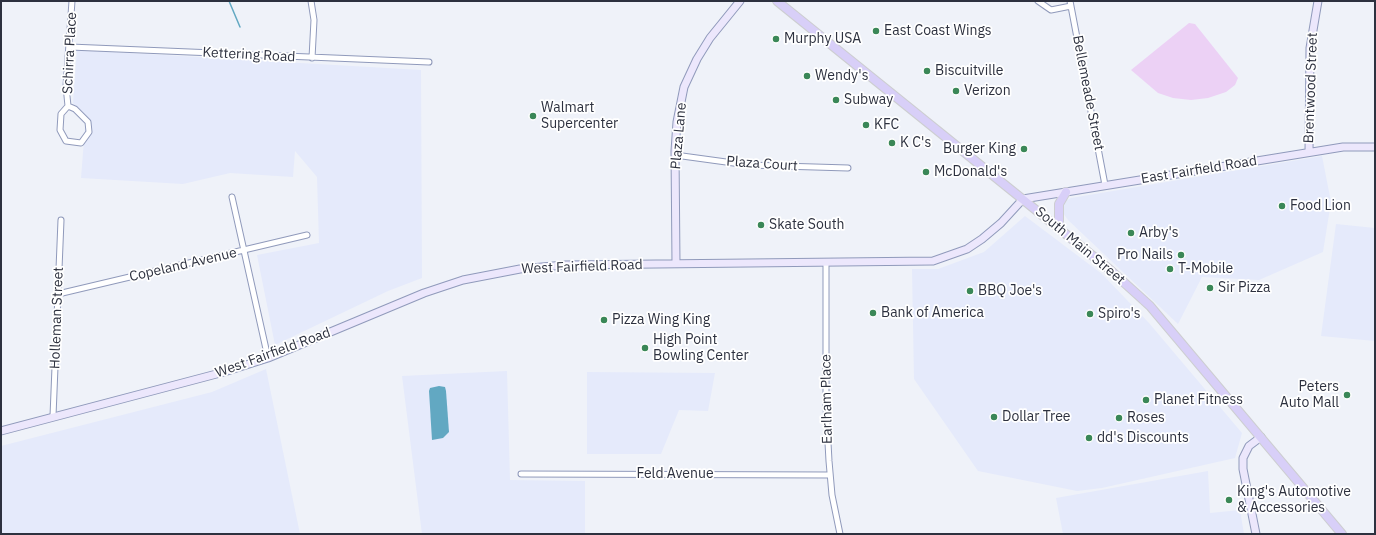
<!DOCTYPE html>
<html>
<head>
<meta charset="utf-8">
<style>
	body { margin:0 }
	#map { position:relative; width:1376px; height:535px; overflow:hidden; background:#eff2f9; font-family:"IBM Plex Sans",sans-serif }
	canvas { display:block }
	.frame { position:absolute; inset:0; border:2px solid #2d313f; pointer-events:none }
</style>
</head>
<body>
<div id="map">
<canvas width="1376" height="535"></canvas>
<div class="frame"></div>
</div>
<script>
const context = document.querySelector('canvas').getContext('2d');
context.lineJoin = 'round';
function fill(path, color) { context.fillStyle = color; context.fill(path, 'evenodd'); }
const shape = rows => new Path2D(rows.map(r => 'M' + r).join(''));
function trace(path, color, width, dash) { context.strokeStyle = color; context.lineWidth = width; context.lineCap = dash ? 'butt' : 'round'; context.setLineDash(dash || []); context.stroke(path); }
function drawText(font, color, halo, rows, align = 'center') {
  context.font = font + ' "IBM Plex Sans",sans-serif'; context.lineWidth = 3.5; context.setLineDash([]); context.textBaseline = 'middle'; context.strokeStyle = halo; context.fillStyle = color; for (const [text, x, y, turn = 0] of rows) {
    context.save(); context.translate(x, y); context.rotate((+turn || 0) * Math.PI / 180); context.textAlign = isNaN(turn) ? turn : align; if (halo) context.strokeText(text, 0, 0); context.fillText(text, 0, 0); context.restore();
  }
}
fill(shape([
	[77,50,421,70,422,278,388,291,275,345,257,255,319,243,317,177,295,151,293,177,230,173,183,184,81,178,86,115,73,103],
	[1322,156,1331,202,1323,252,1259,280,1202,277,1178,324,1068,220,1063,213,1062,206,1065,201,1071,198],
	[1025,216,1102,274,1149,323,1242,433,1235,458,1102,488,1077,491,978,471,914,379,912,269,938,269,984,252],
	[1336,224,1375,228,1375,341,1321,336],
	[266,369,300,534,1,534,1,446,212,392],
	[507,371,510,480,585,481,585,534,422,534,402,376],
	[587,372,715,373,708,411,679,410,661,454,587,454],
	[1208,471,1210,513,1240,510,1244,534,1063,534,1056,498]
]), '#e5eafb');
fill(shape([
	[1189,23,1195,24,1238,78,1235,85,1226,92,1208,98,1191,100,1173,98,1158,93,1131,70]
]), '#ecd1f5');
fill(shape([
	[439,386,445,387,446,391,449,432,443,438,432,440,429,391,430,388]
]), '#62a8c2');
trace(shape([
	[229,1,240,27]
]), '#62a8c2', 1.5);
const street = shape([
	[311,1,314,20,312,58],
	[1038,1,1051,10,1071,6],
	[1070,1,1105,185],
	[70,47,429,62],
	[68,106,66,86,72,1],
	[68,106,75,109,88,122,89,132,81,143,66,141,60,130,61,114,68,106],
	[675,155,748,165,848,168],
	[232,197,268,358],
	[826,263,826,406,829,461,832,495,840,534],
	[58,294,307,235],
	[53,416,61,220],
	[521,474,830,475]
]);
const secondary = shape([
	[1309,152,1310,48,1318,1],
	[676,264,675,151,677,122,684,87,697,59,710,38,740,1],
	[1,431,224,372,268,358,424,293,463,280,520,269,564,265,933,261,967,249,982,239,1001,223,1023,199,1343,147,1375,147],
	[1256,534,1243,469,1243,458,1249,446,1261,437]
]);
const primary = shape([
	[777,1,1109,269,1139,296,1150,306,1342,534],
	[1059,228,1059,204,1066,192]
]);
trace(street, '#909abb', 7);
trace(secondary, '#909abb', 9);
trace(primary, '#cdced1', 10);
trace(street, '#fff', 5);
trace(secondary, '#ece7fc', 7);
trace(primary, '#d8cff8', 8);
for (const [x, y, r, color] of [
	[876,31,4,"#3a8757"],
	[776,39,4,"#3a8757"],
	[927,71,4,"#3a8757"],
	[807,76,4,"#3a8757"],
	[956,91,4,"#3a8757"],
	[836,100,4,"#3a8757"],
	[533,116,4,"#3a8757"],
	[866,125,4,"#3a8757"],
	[892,143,4,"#3a8757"],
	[1024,149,4,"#3a8757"],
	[926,172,4,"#3a8757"],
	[1282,206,4,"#3a8757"],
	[761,225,4,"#3a8757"],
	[1131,233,4,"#3a8757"],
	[1181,255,4,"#3a8757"],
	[1170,269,4,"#3a8757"],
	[1210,288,4,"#3a8757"],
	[970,291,4,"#3a8757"],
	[873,313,4,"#3a8757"],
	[1090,314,4,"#3a8757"],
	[604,320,4,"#3a8757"],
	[645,348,4,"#3a8757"],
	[1347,395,4,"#3a8757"],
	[1146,400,4,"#3a8757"],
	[994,417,4,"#3a8757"],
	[1119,418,4,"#3a8757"],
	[1089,438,4,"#3a8757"],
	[1229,500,4,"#3a8757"]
]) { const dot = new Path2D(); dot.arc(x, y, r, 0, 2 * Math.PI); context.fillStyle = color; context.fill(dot); trace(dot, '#fff', 1.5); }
drawText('14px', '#2d313f', '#fff', [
	["East Coast Wings",884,31],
	["Murphy USA",784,39],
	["Biscuitville",935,71],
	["Wendy's",815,76],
	["Verizon",964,91],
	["Subway",844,100],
	["Walmart",541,108],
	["Supercenter",541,124],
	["KFC",874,125],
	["K C's",900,143],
	["Burger King",1016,149,"right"],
	["McDonald's",934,172],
	["Food Lion",1290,206],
	["Skate South",769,225],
	["Arby's",1139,233],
	["Pro Nails",1173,255,"right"],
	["T-Mobile",1178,269],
	["Sir Pizza",1218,288],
	["BBQ Joe's",978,291],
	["Bank of America",881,313],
	["Spiro's",1098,314],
	["Pizza Wing King",612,320],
	["High Point",653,340],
	["Bowling Center",653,356],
	["Peters",1339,387,"right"],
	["Auto Mall",1339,403,"right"],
	["Planet Fitness",1154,400],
	["Dollar Tree",1002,417],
	["Roses",1127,418],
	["dd's Discounts",1097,438],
	["King's Automotive",1237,492],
	["& Accessories",1237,508]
], 'left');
drawText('14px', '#2d313f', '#fff', [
	["Schirra Place",70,53,-87],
	["Kettering Road",249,55,3],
	["Brentwood Street",1311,88,-88],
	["Bellemeade Street",1088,93,79],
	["Plaza Lane",679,136,-85],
	["Plaza Court",762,164,4],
	["East Fairfield Road",1199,170,-9],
	["South Main Street",1080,246,40],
	["Copeland Avenue",183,265,-13],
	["West Fairfield Road",582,267,-2],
	["Holleman Street",57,318,-88],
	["West Fairfield Road",273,353,-20],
	["Earlham Place",827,399,-91],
	["Feld Avenue",675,474]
]);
</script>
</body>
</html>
